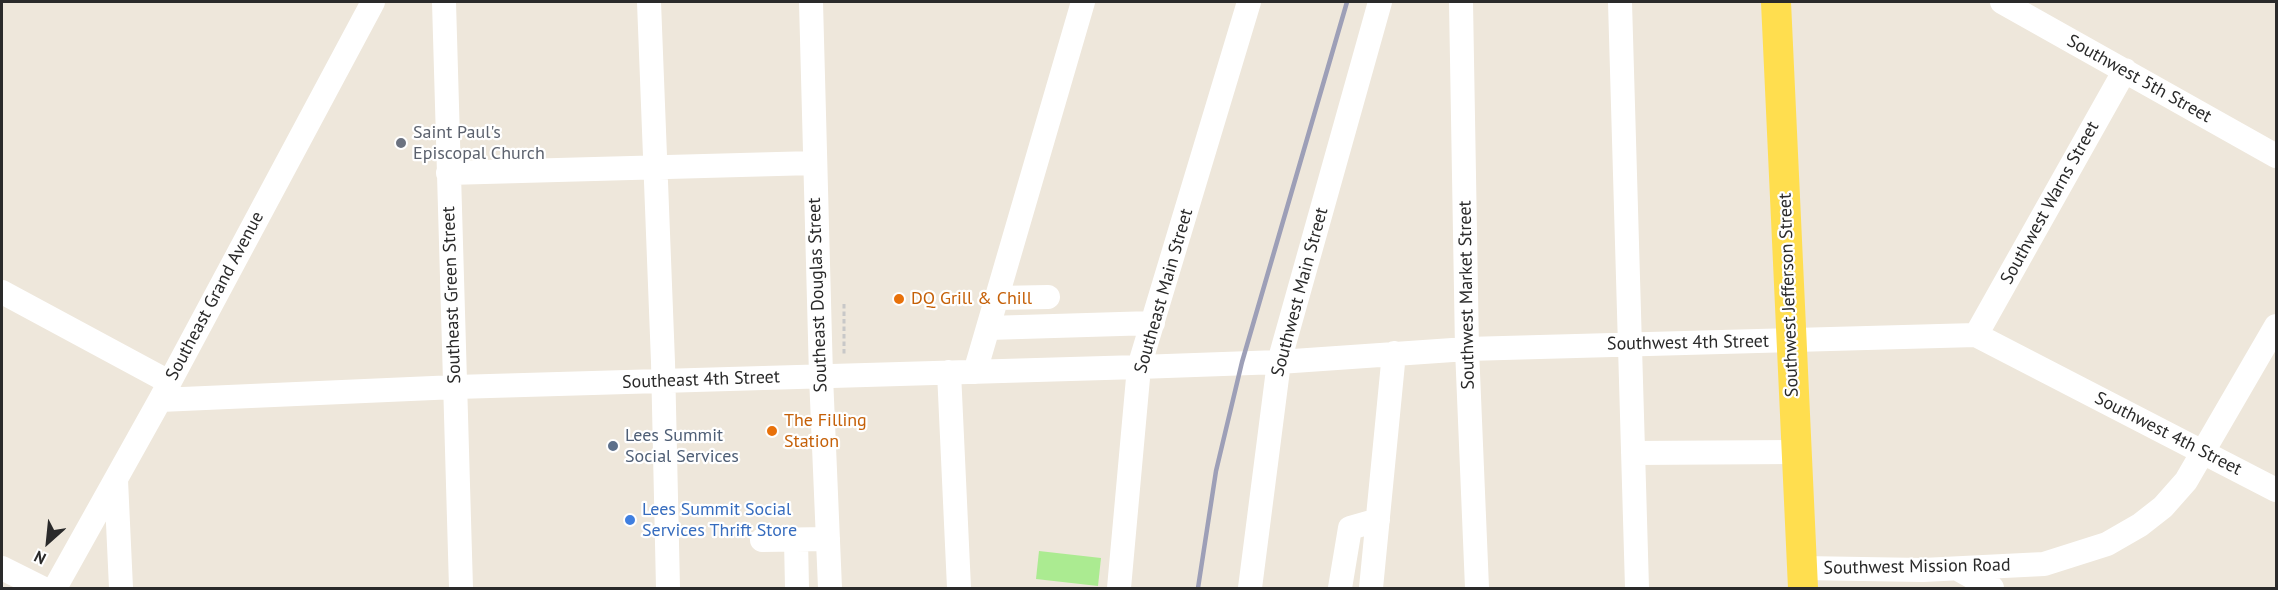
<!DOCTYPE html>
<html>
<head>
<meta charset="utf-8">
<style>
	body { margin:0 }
	#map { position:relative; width:2278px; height:590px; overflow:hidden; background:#eee7db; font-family:"PT Sans",sans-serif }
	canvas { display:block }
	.frame { position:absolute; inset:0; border:3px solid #2a2a2a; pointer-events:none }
	.north { position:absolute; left:18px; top:512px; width:60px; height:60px; -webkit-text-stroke:4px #fff; paint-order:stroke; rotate:207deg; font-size:16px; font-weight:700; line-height:24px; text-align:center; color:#2a2a2a }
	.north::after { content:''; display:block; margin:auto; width:21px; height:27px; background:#2a2a2a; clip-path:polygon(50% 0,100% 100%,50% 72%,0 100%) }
</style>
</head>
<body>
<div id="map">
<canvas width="2278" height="590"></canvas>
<div class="frame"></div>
<div class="north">N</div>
</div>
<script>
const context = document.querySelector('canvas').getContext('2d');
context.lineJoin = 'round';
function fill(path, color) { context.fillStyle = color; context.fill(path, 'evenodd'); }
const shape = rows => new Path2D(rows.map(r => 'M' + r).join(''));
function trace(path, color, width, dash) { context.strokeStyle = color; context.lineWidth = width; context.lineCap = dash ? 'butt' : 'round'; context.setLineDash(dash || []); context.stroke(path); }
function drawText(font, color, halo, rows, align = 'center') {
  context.font = font + ' "PT Sans",sans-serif'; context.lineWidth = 4.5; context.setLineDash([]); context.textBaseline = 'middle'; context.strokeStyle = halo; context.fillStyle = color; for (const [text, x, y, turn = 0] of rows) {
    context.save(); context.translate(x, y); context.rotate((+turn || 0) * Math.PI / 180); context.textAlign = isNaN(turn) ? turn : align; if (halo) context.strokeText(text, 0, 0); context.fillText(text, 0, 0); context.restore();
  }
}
fill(shape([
	[1039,551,1101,558,1098,586,1036,579]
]), '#abeb91');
trace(shape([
	[844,304,844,356]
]), '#c8c8c8', 3, [4.5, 3]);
trace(shape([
	[444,2,461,588],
	[649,2,663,362,668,588],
	[811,2,821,376,830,588],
	[1461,2,1467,349,1477,588],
	[1620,2,1637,588],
	[2002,2,2276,156],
	[448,173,814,163],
	[2,292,169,382],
	[997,298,1048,297],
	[988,328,1153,323],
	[1976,335,2125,70],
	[949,372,959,588],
	[975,372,1083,2],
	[160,400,456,387,1139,367,1279,362,1467,349,1976,335,2276,490],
	[1633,453,1795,452],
	[116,480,121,588],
	[762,540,828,539],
	[796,540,797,588],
	[2,568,42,588],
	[1802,568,1923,570,2044,564,2107,544,2140,525,2163,507,2186,481,2276,326],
	[1958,569,1992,588],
	[55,588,160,400,373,2],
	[1119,588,1139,367,1249,2],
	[1250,588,1279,362,1380,2],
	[1340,588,1350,528,1378,520],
	[1371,588,1394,353]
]), '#fff', 24);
trace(shape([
	[1776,2,1803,588]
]), '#ffde4f', 30);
trace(shape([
	[1198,588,1216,471,1242,362,1347,2]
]), '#9d9fb7', 4.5);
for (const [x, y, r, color] of [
	[401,143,6,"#6b7280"],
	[899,299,6,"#e8710a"],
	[772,431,6,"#e8710a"],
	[613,446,6,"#5c6f8a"],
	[630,520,6,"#3f7fe0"]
]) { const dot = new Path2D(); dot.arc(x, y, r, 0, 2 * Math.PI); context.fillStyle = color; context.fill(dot); trace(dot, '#fff', 2); }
drawText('18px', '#2a2a2a', '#fff', [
	["Southwest 5th Street",2139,79,29],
	["Southwest Warns Street",2050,203,-61],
	["Southeast Main Street",1164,291,-74],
	["Southwest Main Street",1300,292,-75],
	["Southeast Green Street",452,295,-92],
	["Southeast Douglas Street",818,295,-92],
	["Southwest Market Street",1467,295,-91],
	["Southwest Jefferson Street",1789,295,-92],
	["Southeast Grand Avenue",215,296,-62],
	["Southwest 4th Street",1688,343,-1],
	["Southeast 4th Street",701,380,-2],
	["Southwest 4th Street",2168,434,27],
	["Southwest Mission Road",1917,567,-1]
]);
drawText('18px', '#5b616d', '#fff', [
	["Saint Paul's",413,133],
	["Episcopal Church",413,154]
], 'left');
drawText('18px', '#c56008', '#fff', [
	["DQ Grill & Chill",911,299],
	["The Filling",784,421],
	["Station",784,442]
], 'left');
drawText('18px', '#4e5e75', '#fff', [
	["Lees Summit",625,436],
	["Social Services",625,457]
], 'left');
drawText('18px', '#366cbe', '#fff', [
	["Lees Summit Social",642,510],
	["Services Thrift Store",642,531]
], 'left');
</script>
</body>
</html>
